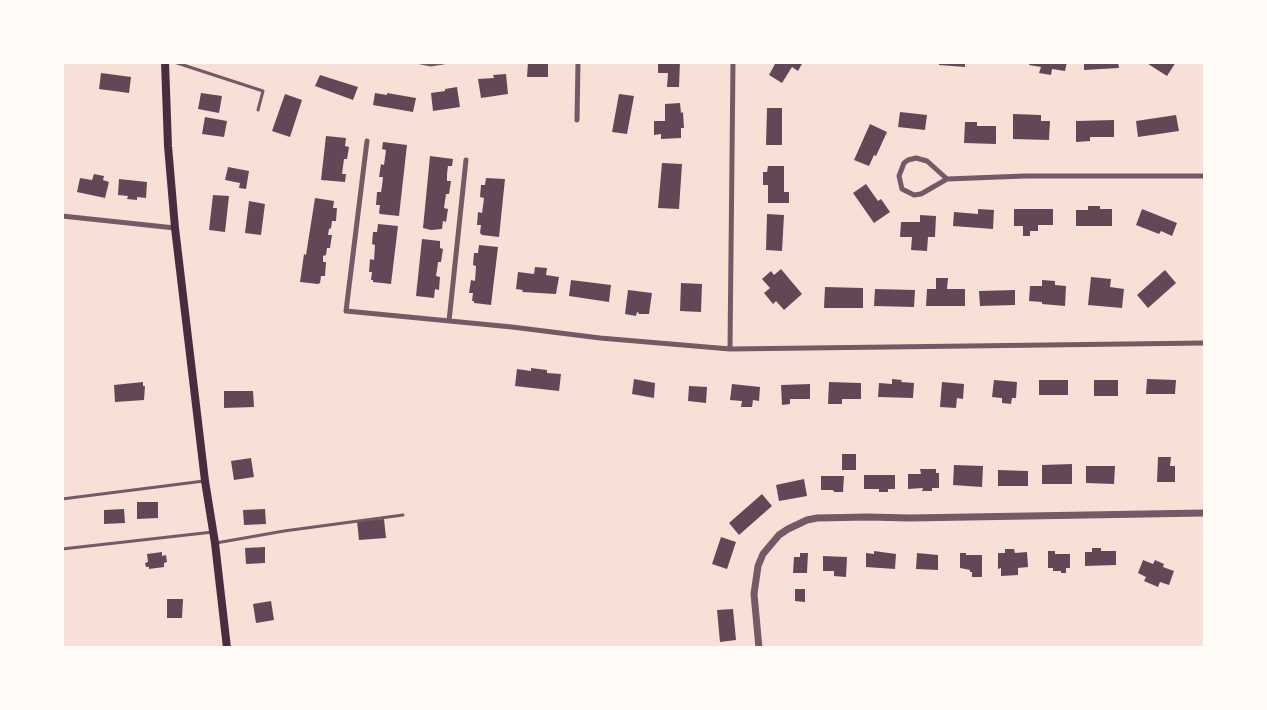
<!DOCTYPE html>
<html>
<head>
<meta charset="utf-8">
<style>
	body { margin:0 }
	#map { position:relative; width:1267px; height:710px; overflow:hidden; background:#f7e1d7; font-family:"Space Grotesk",sans-serif }
	canvas { display:block }
	.frame { position:absolute; inset:0; border:64px solid #fffaf5; pointer-events:none }
</style>
</head>
<body>
<div id="map">
<canvas width="1267" height="710"></canvas>
<div class="frame"></div>
</div>
<script>
const context = document.querySelector('canvas').getContext('2d');
context.lineJoin = 'round';
function fill(path, color) { context.fillStyle = color; context.fill(path, 'evenodd'); }
const shape = rows => new Path2D(rows.map(r => 'M' + r).join(''));
function trace(path, color, width, dash) { context.strokeStyle = color; context.lineWidth = width; context.lineCap = dash ? 'butt' : 'round'; context.setLineDash(dash || []); context.stroke(path); }
fill(shape([
	[528,62,548,62,548,77,527,77],
	[658,62,680,62,679,87,667,87,668,73,658,73],
	[772,62,803,62,798,71,792,67,782,83,769,75,775,64],
	[939,62,965,62,965,67,939,65],
	[1030,62,1067,62,1065,71,1052,69,1051,75,1039,73,1041,67,1029,65],
	[1084,62,1118,62,1119,68,1084,70],
	[1145,62,1176,62,1167,76],
	[101,73,131,77,129,93,99,89],
	[506,74,508,94,481,98,478,79,494,78,493,75],
	[320,75,358,87,353,100,315,86],
	[457,87,460,107,433,111,431,93,445,91,445,89],
	[201,93,222,96,219,113,198,109],
	[375,93,387,95,387,93,416,98,413,112,373,105],
	[285,94,302,100,290,137,272,131],
	[619,94,634,96,627,134,612,132],
	[680,103,681,113,683,112,684,128,681,128,681,138,661,139,661,134,654,135,654,121,665,121,665,104],
	[767,108,782,108,782,145,766,145],
	[900,112,927,115,925,130,898,127],
	[1013,114,1041,115,1041,121,1050,121,1049,140,1013,139],
	[1176,115,1179,131,1138,137,1136,121],
	[205,117,227,121,224,137,202,134],
	[1114,120,1114,137,1090,137,1090,141,1076,142,1076,121],
	[965,122,977,122,977,126,996,126,996,144,964,143],
	[870,124,887,132,876,156,874,155,869,166,854,160],
	[326,136,346,138,345,146,349,147,347,159,344,159,342,174,346,174,345,182,321,180],
	[383,142,407,145,399,216,380,214,379,213,380,205,376,205,377,192,381,192,382,186,383,177,379,177,381,164,384,165,386,150,382,149],
	[430,156,453,159,452,166,448,166,447,174,447,181,451,181,449,194,446,194,444,208,448,209,446,222,443,221,442,229,431,230,423,228],
	[662,163,682,164,679,209,658,208],
	[768,166,784,166,784,192,789,192,789,203,768,203,768,185,763,185,763,172,767,172],
	[228,167,249,171,246,189,239,188,240,183,225,180],
	[94,174,104,176,103,180,109,182,105,198,77,192,80,178,92,180],
	[486,178,505,179,499,237,482,235,480,233,481,225,477,225,478,212,482,213,483,206,484,198,480,197,481,185,485,185],
	[119,179,147,182,146,198,137,197,137,200,127,199,128,196,118,195],
	[866,184,878,201,881,199,890,212,874,223,853,193],
	[213,195,229,196,225,232,209,230],
	[315,198,334,201,333,208,337,208,336,221,332,221,331,228,329,229,328,235,332,235,330,248,327,248,326,255,323,256,323,262,326,262,325,276,321,276,320,283,318,284,300,282,304,254,306,255],
	[249,201,265,204,261,235,245,233],
	[1088,206,1100,206,1100,209,1112,209,1112,226,1076,226,1076,210,1088,210],
	[978,209,994,210,993,229,953,226,954,212,978,214],
	[1014,209,1053,209,1053,225,1038,225,1038,231,1030,231,1030,236,1023,236,1023,226,1014,226],
	[1142,209,1177,223,1172,236,1161,231,1159,234,1136,225],
	[767,214,784,215,782,251,766,250],
	[920,215,936,216,935,237,928,237,927,251,911,250,912,237,900,237,901,222,920,222],
	[378,224,398,226,391,284,373,282,373,280,371,280,372,272,369,272,370,259,374,260,375,245,372,244,373,232,377,232],
	[422,239,440,241,440,248,443,249,441,262,438,262,437,270,436,276,440,277,439,290,435,289,434,298,416,296],
	[479,245,498,247,491,305,474,303,474,301,472,301,473,293,469,293,471,280,475,281,476,266,473,265,474,253,478,253],
	[535,267,547,268,546,275,559,277,556,294,522,292,523,290,516,289,518,272,534,274],
	[781,269,802,294,784,310,776,301,773,304,764,293,770,288,762,279,771,271,774,275],
	[1165,270,1176,283,1148,308,1137,295],
	[1091,277,1111,279,1110,287,1124,289,1122,308,1088,305],
	[936,278,948,278,947,289,965,289,965,306,926,306,927,289,936,289],
	[571,280,611,285,609,302,569,296],
	[1042,280,1055,281,1055,285,1066,286,1065,306,1042,304,1042,302,1029,301,1030,286,1042,286],
	[681,283,702,284,701,312,680,311],
	[825,287,863,288,863,308,824,308],
	[875,289,915,290,914,307,874,306],
	[628,290,652,293,649,314,638,314,639,313,637,312,636,316,625,314],
	[1015,290,1015,305,980,306,979,291],
	[531,368,547,370,547,373,561,374,559,391,515,386,517,369,531,371],
	[634,379,655,383,654,398,632,394],
	[892,379,902,380,901,382,914,383,913,398,878,397,879,383,892,384],
	[1147,379,1176,380,1175,394,1146,394],
	[994,380,1017,382,1016,398,1012,398,1011,404,1002,403,1002,398,992,397],
	[1039,380,1068,380,1068,395,1039,395],
	[1094,380,1118,380,1118,396,1094,396],
	[143,382,143,386,145,386,144,400,115,402,114,385],
	[829,382,861,383,861,399,842,399,842,404,828,404],
	[942,382,964,384,963,399,957,398,956,408,940,407],
	[732,384,760,387,759,401,753,400,752,407,741,407,742,401,730,400],
	[810,384,810,399,790,399,790,404,782,405,781,385],
	[689,386,707,387,706,403,688,401],
	[224,391,253,391,254,407,224,408],
	[842,454,856,454,856,470,842,470],
	[1158,457,1171,457,1170,466,1175,466,1175,482,1157,482],
	[251,458,254,477,234,480,231,461],
	[1072,464,1072,484,1042,484,1042,465],
	[954,465,983,466,982,487,953,485],
	[1086,466,1115,466,1114,484,1086,483],
	[920,469,936,469,936,473,939,473,939,488,932,488,932,491,922,491,923,488,908,489,908,474,921,474],
	[998,470,1028,471,1028,486,998,486],
	[864,475,895,475,895,489,888,489,888,492,879,492,879,489,864,489],
	[821,476,844,476,843,492,834,492,833,490,821,490],
	[804,479,807,496,779,501,776,485],
	[762,494,772,506,739,535,729,523],
	[137,502,158,502,158,518,137,519],
	[124,509,125,523,104,524,104,510],
	[265,509,266,524,244,525,243,510],
	[384,519,386,538,359,540,357,521],
	[721,537,736,542,727,569,712,564],
	[265,547,265,563,246,564,245,548],
	[1092,548,1101,548,1101,551,1116,551,1116,565,1085,566,1085,552,1092,552],
	[1005,549,1014,549,1015,553,1027,552,1028,567,1018,568,1018,575,1001,576,1001,568,998,569,998,553,1005,553],
	[874,551,896,554,895,569,866,567,866,553,874,554],
	[1048,551,1055,551,1055,554,1070,554,1070,568,1066,568,1066,573,1061,573,1061,571,1053,571,1053,568,1048,568],
	[162,552,162,556,166,555,167,562,164,563,164,567,149,569,149,567,146,567,145,563,148,562,147,554],
	[800,553,808,553,807,573,793,573,794,557,800,557],
	[917,553,938,555,938,570,916,569],
	[960,553,966,553,966,555,982,555,982,577,972,577,972,572,970,572,970,570,960,568],
	[823,556,847,557,846,577,834,576,834,571,823,571],
	[1143,560,1153,564,1155,560,1164,564,1163,567,1174,571,1169,585,1160,582,1158,587,1144,581,1146,577,1138,573],
	[795,589,805,589,805,602,795,601],
	[167,599,183,599,182,618,167,618],
	[271,601,274,620,256,623,253,604],
	[733,609,736,640,720,642,717,610]
]), '#644757');
trace(shape([
	[174,62,263,91,258,110],
	[62,499,204,481],
	[216,543,284,531,403,515],
	[62,549,213,532]
]), '#755966', 3);
trace(shape([
	[421,62,431,64,443,62],
	[577,120,578,62],
	[367,141,346,311,512,327,600,338,730,349,1204,343],
	[947,179,927,161,916,158,908,160,904,163,899,176,902,189,914,195,921,194,947,179,1025,176,1204,176],
	[62,216,175,228],
	[449,321,466,160],
	[730,349,733,62]
]), '#755966', 5);
trace(shape([
	[759,648,754,594,758,566,763,554,779,535,788,529,807,520,817,518,868,517,910,518,1204,513]
]), '#755966', 7);
trace(shape([
	[165,62,168,146,175,228,205,481,215,543,227,648]
]), '#4a2c40', 8);
</script>
</body>
</html>
